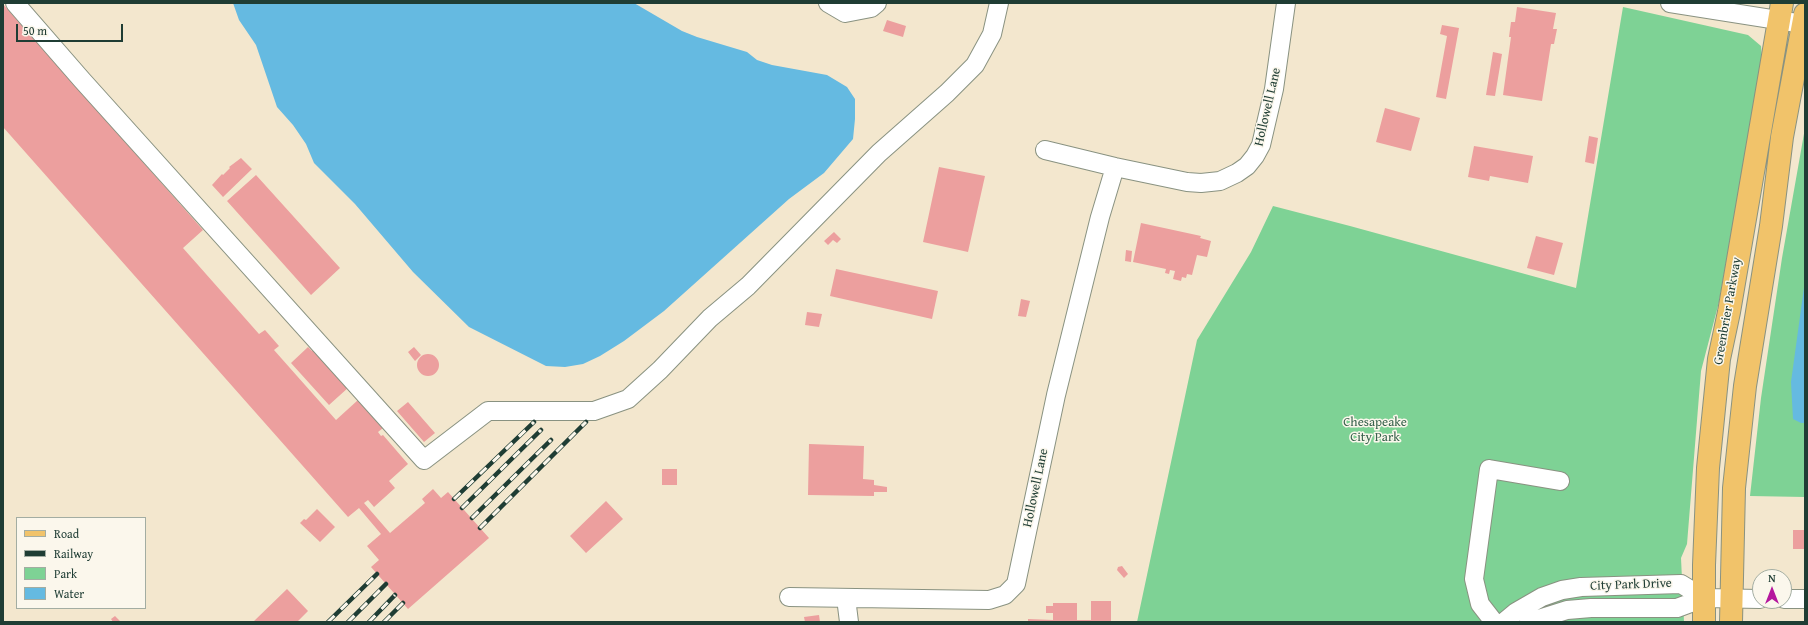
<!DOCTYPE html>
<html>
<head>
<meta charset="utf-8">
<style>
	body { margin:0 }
	#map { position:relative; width:1808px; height:625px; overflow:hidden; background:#f3e7ce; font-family:"Gentium Book Plus",serif }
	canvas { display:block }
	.frame { position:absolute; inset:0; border:4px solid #1f3d34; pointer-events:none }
	.legend { position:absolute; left:16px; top:517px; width:130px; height:92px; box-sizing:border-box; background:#fbf7ec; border:1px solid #a3ada2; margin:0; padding:5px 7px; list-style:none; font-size:12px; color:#1f3d34 }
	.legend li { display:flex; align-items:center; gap:8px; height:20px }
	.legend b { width:20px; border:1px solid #a3ada2 }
	.north { position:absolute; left:1752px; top:569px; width:40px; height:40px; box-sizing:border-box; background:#fbf7ec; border:1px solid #a3ada2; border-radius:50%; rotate:0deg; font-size:11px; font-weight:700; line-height:16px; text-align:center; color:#1f3d34 }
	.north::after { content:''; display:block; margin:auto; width:14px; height:18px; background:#b5179e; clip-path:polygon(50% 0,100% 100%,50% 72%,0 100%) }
	.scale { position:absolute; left:16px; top:24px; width:107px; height:18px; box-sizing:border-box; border:2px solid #1f3d34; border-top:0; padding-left:5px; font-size:12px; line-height:14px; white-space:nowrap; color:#1f3d34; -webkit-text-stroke:3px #fbf7ec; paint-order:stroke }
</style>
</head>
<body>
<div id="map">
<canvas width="1808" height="625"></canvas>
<div class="frame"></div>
<ul class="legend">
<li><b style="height:5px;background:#f1c36a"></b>Road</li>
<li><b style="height:5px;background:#1f3d34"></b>Railway</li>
<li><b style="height:11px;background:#7ed295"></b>Park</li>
<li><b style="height:11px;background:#65bae1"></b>Water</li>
</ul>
<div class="north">N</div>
<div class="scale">50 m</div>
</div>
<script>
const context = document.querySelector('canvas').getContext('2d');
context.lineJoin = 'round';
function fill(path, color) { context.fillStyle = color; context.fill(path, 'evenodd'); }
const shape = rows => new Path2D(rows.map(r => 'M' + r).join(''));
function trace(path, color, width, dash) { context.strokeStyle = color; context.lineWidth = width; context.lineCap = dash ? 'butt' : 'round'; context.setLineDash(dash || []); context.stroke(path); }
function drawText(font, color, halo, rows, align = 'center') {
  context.font = font + ' "Gentium Book Plus",serif'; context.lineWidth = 3; context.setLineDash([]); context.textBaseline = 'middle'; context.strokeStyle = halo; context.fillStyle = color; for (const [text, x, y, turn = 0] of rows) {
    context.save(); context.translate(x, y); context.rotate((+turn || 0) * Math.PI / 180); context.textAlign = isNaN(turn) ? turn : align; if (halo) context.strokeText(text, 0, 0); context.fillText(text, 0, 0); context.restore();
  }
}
fill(shape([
	[1623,7,1748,35,1761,46,1762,58,1719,302,1701,371,1687,544,1681,558,1684,622,1137,622,1197,340,1251,252,1273,206,1350,226,1576,288],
	[1805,128,1805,497,1750,496,1761,398,1782,258]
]), '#7ed295');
fill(shape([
	[233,3,634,3,682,31,697,37,747,52,757,60,772,65,827,75,847,87,855,99,855,119,853,139,824,173,789,199,664,311,624,341,600,356,583,364,565,367,546,366,469,327,413,272,355,204,314,163,306,144,293,125,277,107,256,45,239,20],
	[1805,280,1805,423,1801,423,1793,419,1791,382]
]), '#65bae1');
fill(shape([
	[3,4,203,230,183,248,259,334,265,330,279,346,274,350,336,420,358,400,383,428,378,432,381,436,383,435,408,464,389,481,395,488,374,507,368,500,364,503,390,533,425,503,422,499,433,489,441,498,448,492,489,538,408,609,371,567,379,560,367,546,381,534,359,508,348,517,3,127],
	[1517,7,1556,13,1553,29,1557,29,1554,44,1551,44,1542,101,1503,95,1511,37,1509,37,1511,22,1515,22],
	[887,20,906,26,903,37,883,31],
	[1442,25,1459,28,1446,99,1436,97,1447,36,1440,34],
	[1493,52,1502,54,1495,96,1486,95],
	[1385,108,1420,118,1411,151,1376,142],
	[1589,136,1598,138,1594,164,1585,162],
	[1474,146,1533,156,1528,183,1490,176,1489,181,1468,177],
	[241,158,252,169,223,197,212,185,222,174,223,175,230,168,229,167],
	[939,167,985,176,968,252,923,242],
	[256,175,340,268,311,295,227,201],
	[1141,223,1201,236,1200,238,1211,241,1207,257,1197,255,1192,275,1187,274,1186,278,1182,277,1181,281,1173,279,1175,271,1170,270,1169,274,1165,273,1166,269,1133,262],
	[834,232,841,239,837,243,833,240,828,245,824,241],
	[1536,236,1563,243,1554,275,1527,268],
	[1126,250,1132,251,1131,262,1125,261],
	[836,269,938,291,932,319,830,296],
	[1021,299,1030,301,1026,317,1018,316],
	[807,312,822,314,819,327,805,325],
	[308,347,312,351,314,350,349,387,329,405,291,363],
	[414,347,421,355,415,361,408,352],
	'417 365a11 11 0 1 1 22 0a11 11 0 1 1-22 0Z',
	[408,402,435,433,424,442,397,411],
	[809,444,864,446,863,479,874,480,874,485,887,487,887,492,874,492,874,496,808,495],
	[662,469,677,469,677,485,662,485],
	[606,501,623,519,586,553,570,536],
	[317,509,335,527,320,542,300,523,304,519,306,520],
	[1793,530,1805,530,1805,549,1793,549],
	[1122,566,1128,574,1124,578,1117,570,1118,567],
	[287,589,308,611,297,622,253,622],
	[1091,601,1111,601,1111,622,1028,622,1028,619,1053,620,1053,613,1046,613,1046,606,1053,606,1053,603,1077,603,1077,620,1091,620],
	[819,615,820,622,805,622,804,617],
	[115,616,121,622,113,622,111,619]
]), '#ec9f9e');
const minor = shape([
	[15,3,82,80,424,460,488,411,594,411,628,399,660,370,710,318,748,286,879,153,947,93,975,65,992,34,999,3],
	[828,3,845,13,871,8,877,3],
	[1670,3,1803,24],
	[1045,150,1115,167,1187,182,1201,183,1220,181,1237,173,1247,166,1255,156,1261,145,1274,89,1286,3],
	[789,597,989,600,1005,595,1016,584,1056,395,1100,217,1115,167],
	[846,598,849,622],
	[1704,598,1760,599],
	[1784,599,1805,599],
	[1494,622,1480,604,1474,579,1489,469,1560,481],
	[1504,622,1516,612,1542,597,1562,590,1581,587,1681,584,1704,598,1677,608,1591,608,1567,610,1529,622]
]);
const major = shape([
	[1704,622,1704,565,1708,468,1719,359,1729,312,1782,3],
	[1731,622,1734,488,1745,386,1771,226,1782,137,1805,14]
]);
trace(minor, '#899281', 20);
trace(major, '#899281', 24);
trace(minor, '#fff', 18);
trace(major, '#f1c36a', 22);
const rail = shape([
	[454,499,534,422],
	[462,508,541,430],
	[472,518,551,440],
	[480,528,586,422],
	[328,622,377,574],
	[348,622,386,584],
	[369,622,395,595],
	[384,622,403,603]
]);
trace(rail, '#1f3d34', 4.5);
trace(rail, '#fbf7ec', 3, [9]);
drawText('13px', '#1f3d34', '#fbf7ec', [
	["Hollowell Lane",1268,107,-77],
	["Greenbrier Parkway",1728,311,-80],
	["Hollowell Lane",1036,488,-78],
	["City Park Drive",1631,585,-2]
]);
drawText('13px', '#37624c', '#fbf7ec', [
	["Chesapeake",1375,423],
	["City Park",1375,438]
]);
</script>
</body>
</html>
